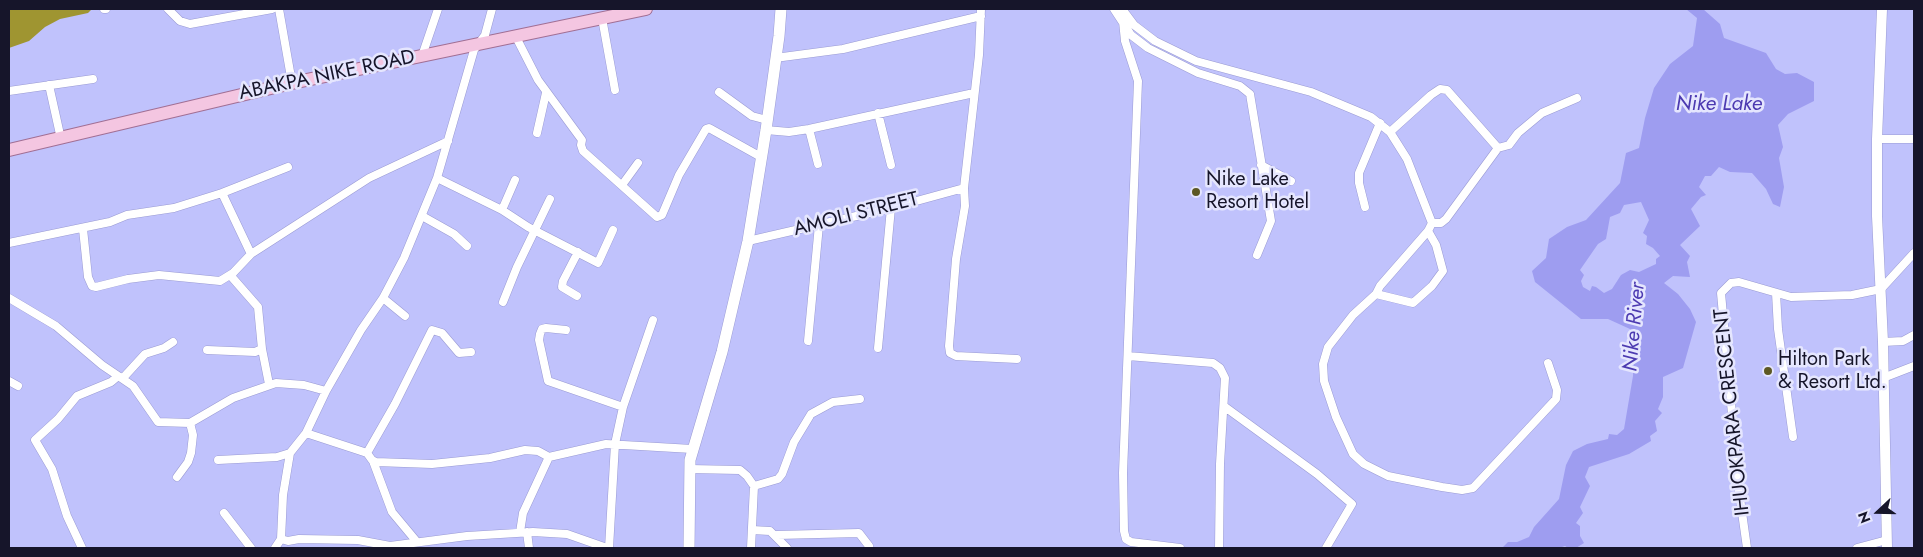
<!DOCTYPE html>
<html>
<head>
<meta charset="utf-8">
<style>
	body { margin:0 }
	#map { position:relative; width:1923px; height:557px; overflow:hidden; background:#c0c2fc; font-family:Jost,sans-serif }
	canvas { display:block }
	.frame { position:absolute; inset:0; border:10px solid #16152a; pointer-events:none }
	.north { position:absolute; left:1853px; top:487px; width:50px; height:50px; -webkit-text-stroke:4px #e5e6fe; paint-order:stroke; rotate:249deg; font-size:14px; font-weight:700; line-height:20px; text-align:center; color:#16152a }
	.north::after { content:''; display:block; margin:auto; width:18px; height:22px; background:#16152a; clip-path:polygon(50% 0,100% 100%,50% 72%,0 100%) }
</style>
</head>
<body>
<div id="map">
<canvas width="1923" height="557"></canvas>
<div class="frame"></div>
<div class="north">N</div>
</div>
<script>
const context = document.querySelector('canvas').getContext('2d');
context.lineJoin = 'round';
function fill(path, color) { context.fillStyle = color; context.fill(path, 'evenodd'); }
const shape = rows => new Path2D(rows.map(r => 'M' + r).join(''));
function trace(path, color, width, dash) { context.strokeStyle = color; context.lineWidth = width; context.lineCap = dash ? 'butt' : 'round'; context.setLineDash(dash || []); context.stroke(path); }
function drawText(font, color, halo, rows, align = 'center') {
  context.font = font + ' Jost,sans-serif'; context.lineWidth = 5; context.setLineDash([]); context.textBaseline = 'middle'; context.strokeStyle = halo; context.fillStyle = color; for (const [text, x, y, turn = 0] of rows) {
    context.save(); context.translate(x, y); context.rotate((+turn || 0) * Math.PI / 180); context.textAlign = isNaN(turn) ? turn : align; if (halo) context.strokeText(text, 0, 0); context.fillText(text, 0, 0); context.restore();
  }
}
fill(shape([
	[9,9,92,9,88,13,60,19,45,27,29,41,9,48]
]), '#9f9531');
fill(shape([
	[1686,9,1703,9,1720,24,1724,38,1766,53,1776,69,1785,74,1797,73,1814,82,1814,101,1788,114,1778,125,1783,147,1779,158,1784,187,1780,207,1773,204,1766,189,1752,173,1730,172,1719,167,1711,176,1705,176,1699,187,1706,195,1701,197,1691,209,1700,226,1680,245,1690,256,1687,262,1690,277,1673,276,1664,283,1678,294,1690,309,1696,322,1683,368,1663,377,1663,397,1658,409,1662,413,1655,421,1657,431,1650,436,1651,441,1629,454,1589,467,1585,477,1590,486,1580,507,1583,513,1576,523,1580,526,1580,536,1584,543,1576,548,1568,548,1565,546,1559,548,1502,548,1508,542,1517,542,1529,537,1534,527,1559,499,1566,465,1573,451,1587,444,1608,439,1609,434,1617,435,1624,429,1633,376,1634,349,1630,329,1608,319,1581,319,1535,282,1532,271,1546,258,1549,239,1567,227,1586,220,1620,183,1626,153,1639,148,1645,118,1654,88,1670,64,1693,46,1697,18],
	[1641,202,1649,220,1643,233,1647,236,1646,244,1653,248,1660,256,1656,259,1656,264,1639,272,1630,270,1621,275,1612,289,1604,293,1596,287,1592,286,1590,291,1583,287,1581,281,1584,275,1580,270,1598,244,1606,239,1610,217,1620,213,1624,205]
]), '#9e9df0');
const minor = shape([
	[104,9,106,9],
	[168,9,180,21,190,24,272,9],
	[279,9,292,83],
	[981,9,979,55,964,188,965,206,956,259,949,346,950,353,956,356,1017,359],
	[1114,9,1131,35,1148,48,1198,73,1240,86,1250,94,1271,221,1257,255],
	[1122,9,1134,25,1155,41,1196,61,1311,92,1371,117,1390,132,1407,159,1432,223,1428,231,1380,286,1376,294,1353,315,1328,347,1323,364,1324,381,1336,417,1353,454,1364,464,1388,476,1442,487,1462,490,1473,488,1556,399,1557,390,1548,363],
	[602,18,615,90],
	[1123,21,1125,41,1138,81,1123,473,1124,531,1126,539,1131,542,1180,548],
	[516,37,538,80,582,140,581,145,583,151,657,217,662,215,679,175,706,129,709,128,761,157],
	[422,56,438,9],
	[775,58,843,49,981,16],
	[49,85,61,139],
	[9,91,93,79],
	[719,92,752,116,767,120],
	[878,113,891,165],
	[809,129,818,164],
	[766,130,789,132,809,129,974,93],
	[1390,132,1431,95,1440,89,1447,90,1498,148],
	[537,133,546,93],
	[1877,139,1914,139],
	[1261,165,1291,181],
	[437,178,502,210,528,227,598,263,613,230],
	[622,185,638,163],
	[222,193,288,167],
	[1365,207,1359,183,1359,173,1380,123],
	[502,210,515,180],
	[422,216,454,234,467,246],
	[1432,223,1441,223,1446,219,1498,148,1509,145,1518,133,1542,113,1577,98],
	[748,241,891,208,964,188],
	[9,243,110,222,127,215,174,208,222,193,251,254,233,273,220,281,159,275,128,279,96,287,92,286,88,277,83,229],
	[251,254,369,178,448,141],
	[230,275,258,307,262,349],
	[1776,293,1778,329,1793,437],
	[1376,294,1413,303,1432,286,1443,271,1436,245,1428,231],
	[577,296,562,287,563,281,578,252],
	[9,298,56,326,102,365,133,386,158,422,190,423,233,398,276,383,304,385,326,391],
	[383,298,405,316],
	[503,302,517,267,550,199],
	[566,330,546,328,542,329,540,334,539,340,548,381,623,407],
	[808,341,819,225],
	[1883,342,1903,341,1914,335],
	[878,348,891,208],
	[207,350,255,352,262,349,269,384],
	[1128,356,1213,363,1220,368,1225,378,1220,464,1219,548],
	[123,378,145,354,164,348,173,342],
	[1883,378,1914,366],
	[9,381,18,386],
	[1225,407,1317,474,1352,504,1326,548],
	[306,433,367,453,372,460,376,462,432,464,490,458,525,450,538,451,549,457],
	[367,453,395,404,432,330,442,333,459,353,471,352],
	[218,460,277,457,290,453],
	[373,461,392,512,417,542],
	[689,469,740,470,747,476,754,486,751,548],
	[177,477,188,462,191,453,193,435,190,423],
	[754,486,778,479,782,474,794,442,811,414,833,402,860,399],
	[224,513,251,548],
	[752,530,770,531,787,548],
	[520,532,523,513,549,457,606,444,692,449],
	[527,532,529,548],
	[777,535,859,533,869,546],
	[281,539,283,495,290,453,306,433,326,391,361,330,383,298,404,258,437,178,474,50,485,35,492,9],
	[82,548,67,516,52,469,35,440,58,419,77,396,111,382,117,377],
	[275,548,281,539,288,541,299,539,358,540,390,546,467,536,533,532,567,534,607,548],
	[609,548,615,444,623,407,653,320],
	[1747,548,1739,491,1721,293,1731,283,1739,282,1791,297,1852,295,1881,289,1914,253],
	[1857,548,1887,540]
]);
const tertiary = shape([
	[1882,9,1877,139,1877,216,1883,342,1887,548]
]);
const secondary = shape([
	[689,548,690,460,722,352,748,241,766,130,779,36,781,9]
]);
const primary = shape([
	[9,150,292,83,646,9]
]);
trace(minor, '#9a9bd3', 9);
trace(tertiary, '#9a9bd3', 11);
trace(secondary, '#9a9bd3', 12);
trace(primary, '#a16f94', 14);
trace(minor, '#fff', 8);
trace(tertiary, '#fff', 10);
trace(secondary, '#fff', 11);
trace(primary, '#f4c6e1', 12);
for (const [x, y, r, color] of [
	[1196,192,5,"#5d5824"],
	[1768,371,5,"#5d5824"]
]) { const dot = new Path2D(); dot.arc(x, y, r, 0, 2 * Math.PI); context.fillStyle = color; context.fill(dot); trace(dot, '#e5e6fe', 2); }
drawText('20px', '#16152a', '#e5e6fe', [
	["ABAKPA NIKE ROAD",327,76,-12],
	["AMOLI STREET",856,215,-14],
	["IHUOKPARA CRESCENT",1733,412,-96]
]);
drawText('20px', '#16152a', '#e5e6fe', [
	["Nike Lake",1206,180],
	["Resort Hotel",1206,203],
	["Hilton Park",1778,360],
	["& Resort Ltd.",1778,383]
], 'left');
drawText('italic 21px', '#4c3ab1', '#e5e6fe', [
	["Nike Lake",1719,105],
	["Nike River",1635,327,-85]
]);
</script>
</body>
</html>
